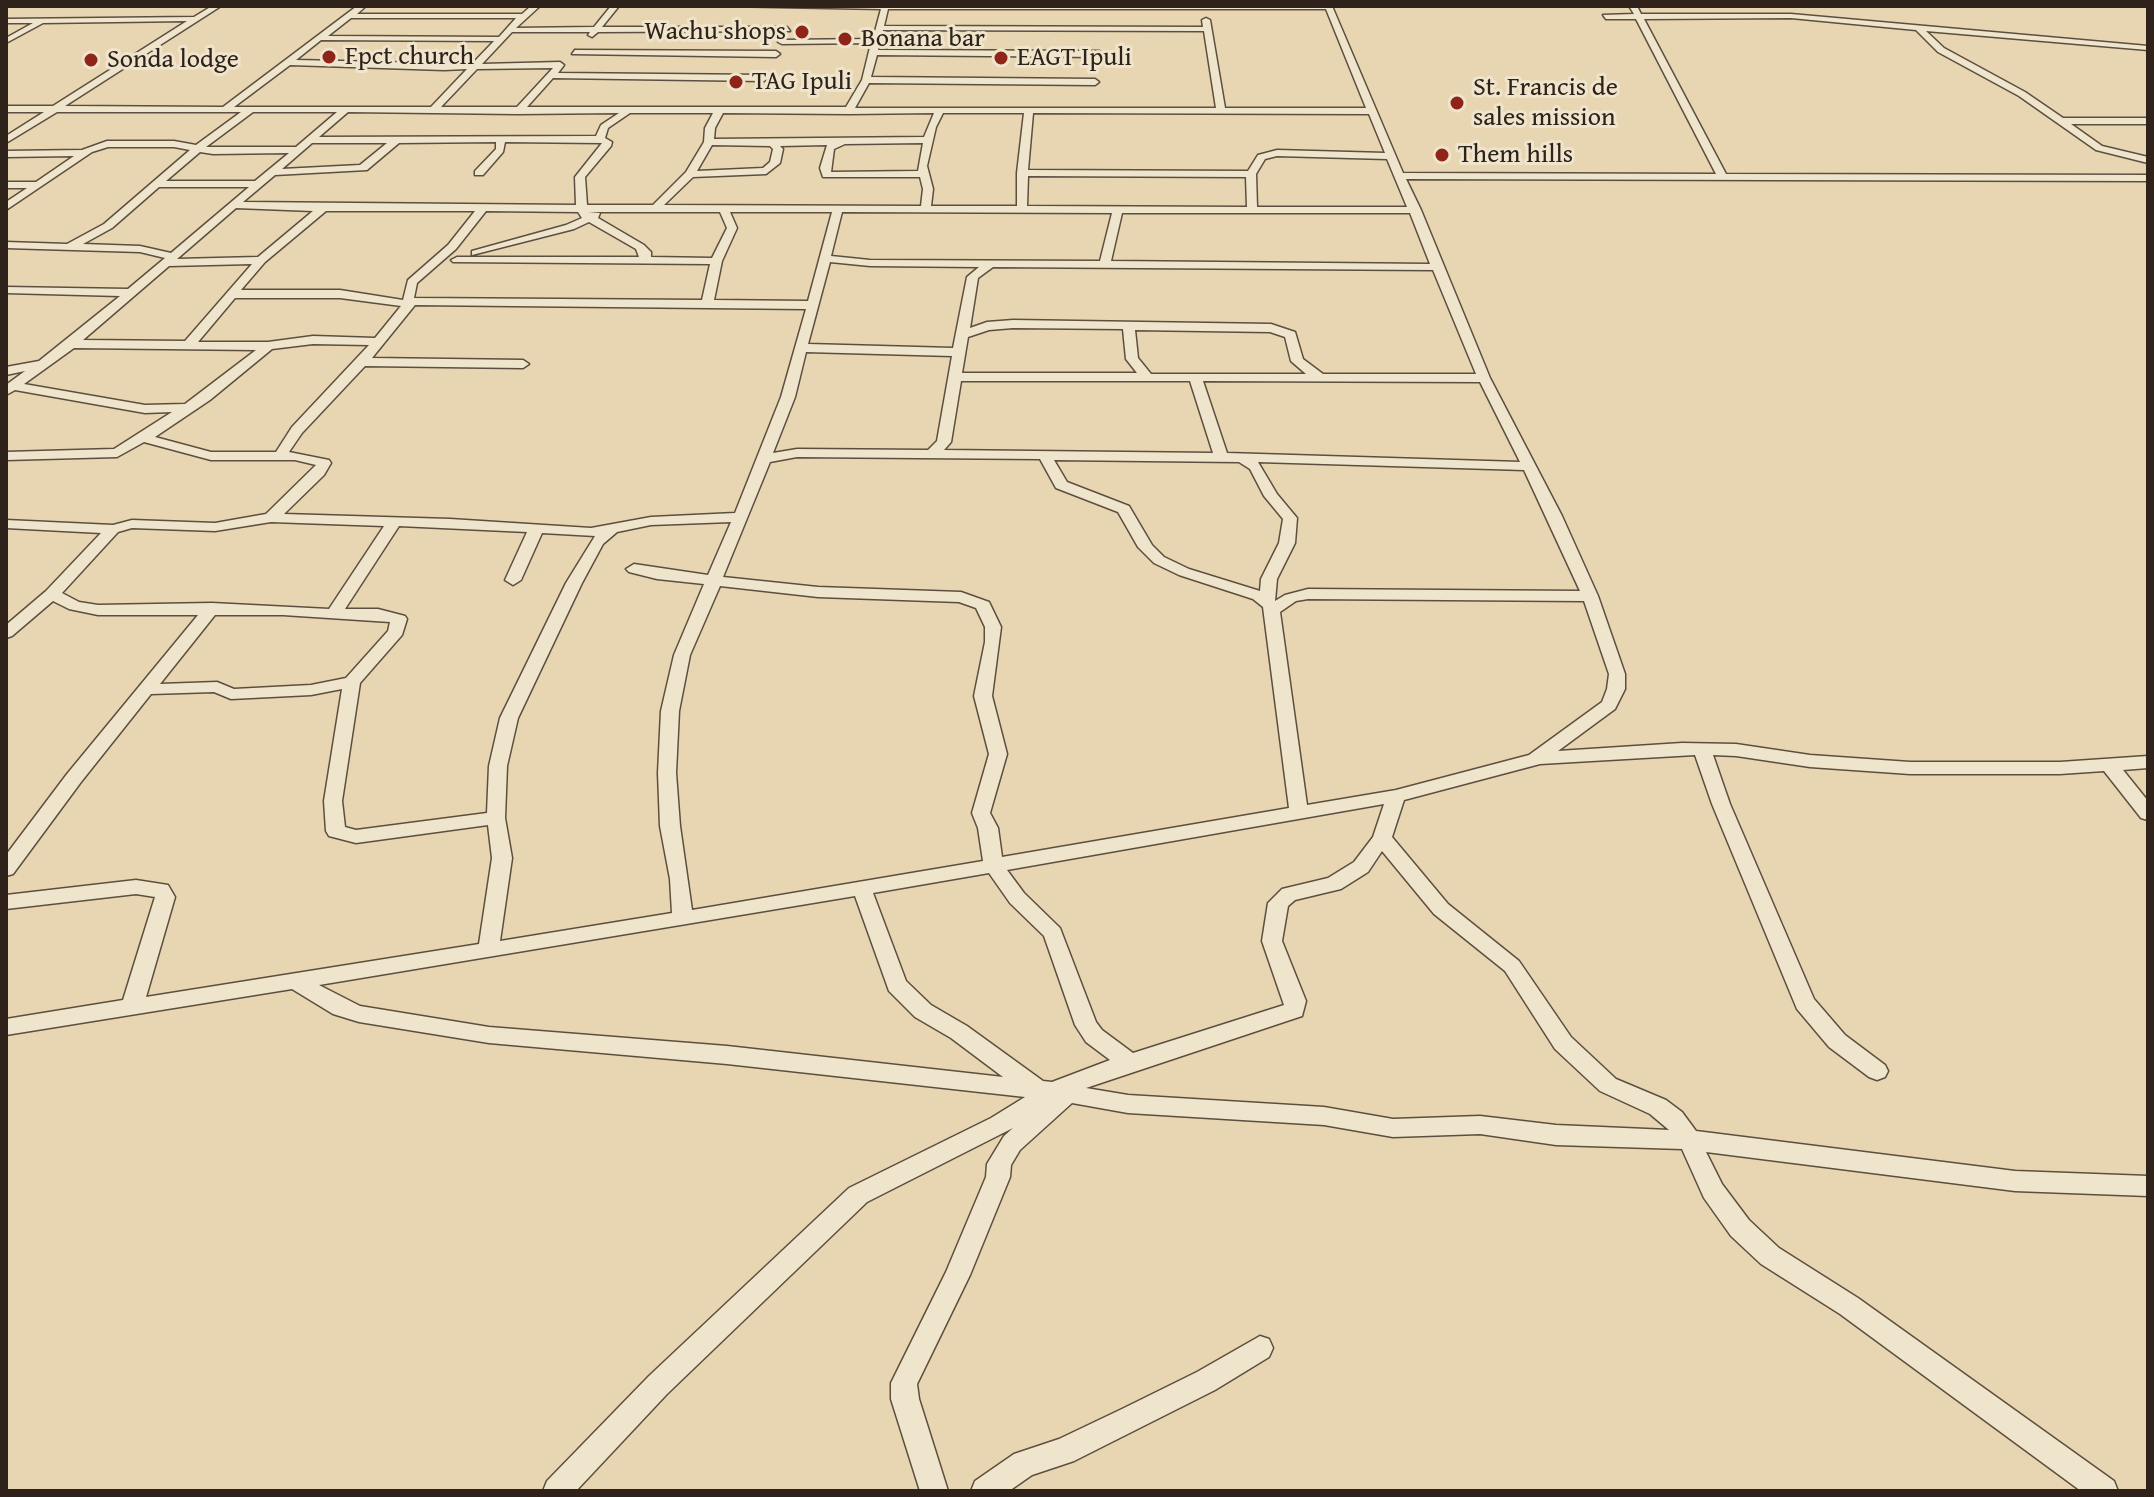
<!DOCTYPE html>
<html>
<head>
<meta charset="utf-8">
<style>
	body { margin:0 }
	#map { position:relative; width:2154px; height:1497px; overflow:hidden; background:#e7d6b1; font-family:"Gentium Book Plus",serif }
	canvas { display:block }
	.frame { position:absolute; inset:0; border:8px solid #2f221a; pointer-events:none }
</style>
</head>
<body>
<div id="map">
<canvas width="2154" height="1497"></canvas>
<div class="frame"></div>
</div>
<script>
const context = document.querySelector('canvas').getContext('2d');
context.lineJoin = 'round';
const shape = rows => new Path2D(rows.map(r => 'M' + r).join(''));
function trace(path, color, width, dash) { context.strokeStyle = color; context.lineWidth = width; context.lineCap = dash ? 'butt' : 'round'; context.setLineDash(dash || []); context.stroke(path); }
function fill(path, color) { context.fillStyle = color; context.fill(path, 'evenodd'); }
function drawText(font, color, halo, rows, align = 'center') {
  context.font = font + ' "Gentium Book Plus",serif'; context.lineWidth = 6; context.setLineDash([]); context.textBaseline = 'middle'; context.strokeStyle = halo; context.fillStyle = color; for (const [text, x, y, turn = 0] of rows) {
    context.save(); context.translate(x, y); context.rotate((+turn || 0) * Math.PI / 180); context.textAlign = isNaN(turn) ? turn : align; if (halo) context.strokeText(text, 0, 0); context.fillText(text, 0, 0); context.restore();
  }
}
const minor = shape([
	[212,6,221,6,65,106,223,107,357,6,366,6,357,14,522,14,531,6,540,6,516,28,594,27,611,6,619,6,602,27,787,27,790,31,598,32,592,37,588,35,590,32,512,32,482,64,560,62,564,65,558,73,764,75,768,78,764,81,553,78,527,107,846,107,862,80,871,43,782,44,778,42,782,40,873,39,881,9,725,6,1332,6,1403,173,1716,174,1636,19,1606,19,1603,15,1634,14,1629,6,1637,6,1641,14,1791,14,2148,46,2148,50,1926,31,1944,48,2025,92,2063,118,2148,118,2148,124,2071,124,2102,146,2148,157,2148,163,2096,150,2019,96,1938,52,1916,30,1791,18,1644,19,1726,174,2148,175,2148,181,1406,179,1421,210,1490,378,1562,516,1598,596,1625,674,1625,689,1615,709,1558,751,1682,743,1736,744,1810,755,1910,762,2060,762,2148,756,2148,768,2123,770,2148,801,2148,820,2141,818,2104,771,2060,774,1910,774,1810,767,1736,756,1713,755,1730,804,1814,999,1845,1035,1885,1065,1888,1071,1885,1077,1877,1080,1869,1077,1829,1047,1797,1009,1712,804,1695,755,1540,764,1404,800,1392,837,1448,904,1519,961,1571,1037,1616,1079,1666,1100,1682,1112,1696,1131,2015,1171,2148,1176,2148,1196,2015,1191,1706,1152,1722,1184,1749,1220,1779,1248,1858,1298,2114,1481,2118,1491,2081,1491,1840,1314,1761,1264,1731,1236,1704,1198,1682,1149,1556,1145,1480,1134,1393,1137,1324,1125,1128,1113,1072,1103,1020,1150,1011,1165,1010,1177,970,1275,917,1384,919,1399,948,1491,920,1491,891,1399,891,1383,946,1272,986,1177,987,1164,1004,1136,1013,1128,867,1202,667,1394,576,1491,543,1491,547,1481,649,1376,849,1188,991,1118,1025,1097,727,1064,489,1043,359,1022,333,1014,292,989,6,1035,6,1019,123,1000,155,897,136,894,6,909,6,895,136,880,168,885,175,897,146,997,479,944,492,858,488,825,356,843,329,836,326,831,324,801,342,689,311,695,231,699,214,692,151,694,81,782,13,874,6,876,6,855,67,774,198,615,98,615,69,609,53,601,12,636,6,638,6,625,46,591,101,533,6,528,6,520,113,525,132,520,215,523,266,514,316,465,295,460,211,460,144,442,117,457,6,460,6,452,114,449,172,412,145,413,15,390,6,395,6,385,25,371,6,375,6,367,39,361,120,296,6,293,6,287,128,289,165,258,140,252,6,248,6,242,67,244,104,224,190,150,174,147,108,147,92,152,6,210,6,202,27,188,6,188,6,182,36,182,74,156,6,157,6,151,82,150,107,141,174,141,196,145,241,112,57,112,6,143,6,136,44,112,6,112,6,106,53,106,187,21,43,23,6,43,6,38,33,23,6,23,6,19,194,17,212,6],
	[888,9,1326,9,1366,108,1225,108,1210,20,1206,18,1202,20,1203,27,884,26,888,9],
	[351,18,516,18,499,37,328,36,351,18],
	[883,30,1204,31,1216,108,855,108,869,83,1095,85,1099,82,1095,79,871,77,877,55,1099,57,1103,54,1099,51,878,50,883,30],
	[321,40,494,41,472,64,296,60,321,40],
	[290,65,444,70,467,69,431,107,234,107,290,65],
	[553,68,517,107,441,107,477,69,553,68],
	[253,112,337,112,296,147,206,147,253,112],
	[348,112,518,114,619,113,601,125,596,136,319,137,348,112],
	[630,113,713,113,705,128,704,142,686,172,653,205,587,205,585,177,611,146,612,142,605,138,608,128,630,113],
	[723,113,849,114,934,113,924,137,714,139,715,128,723,113],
	[943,113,1024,113,1017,173,1017,206,931,206,933,189,927,166,936,127,943,113],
	[1033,113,1369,114,1385,153,1277,150,1258,155,1248,171,1028,170,1033,113],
	[496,142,496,149,475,171,475,175,483,175,503,152,505,142,602,143,575,177,576,205,243,202,275,175,367,170,399,143,496,142],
	[312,143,387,143,360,165,282,169,312,143],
	[923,143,918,171,831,172,834,149,845,144,923,143],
	[712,145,770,146,773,149,770,162,763,168,697,171,712,145],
	[827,145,820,168,823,177,920,177,923,189,921,206,664,205,693,177,766,174,780,163,783,149,780,146,827,145],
	[200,152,213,154,289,153,255,181,166,181,200,152],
	[1277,156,1387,159,1407,207,1257,207,1256,174,1265,159,1277,156],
	[1028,176,1246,177,1247,207,1027,206,1028,176],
	[159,187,249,187,171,253,140,246,83,244,112,228,159,187],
	[236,208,313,211,258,257,177,259,236,208],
	[326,211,475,211,448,245,408,280,403,300,340,290,241,290,265,262,326,211],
	[486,211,578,212,582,218,566,225,472,251,472,255,574,229,589,222,636,249,639,257,457,257,451,260,453,262,710,264,702,300,414,298,417,283,456,249,486,211],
	[588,212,720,212,727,228,712,258,651,257,651,252,644,245,598,218,600,213,588,212],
	[730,212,832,212,808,301,714,300,722,261,737,228,730,212],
	[842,212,1112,213,1100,261,870,260,831,256,842,212],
	[1122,213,1410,213,1430,264,1111,261,1122,213],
	[830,262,870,266,979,267,967,277,953,348,808,344,830,262],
	[252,264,185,341,83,340,169,266,252,264],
	[993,267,1433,270,1476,374,1323,374,1303,359,1295,332,1271,324,1013,320,987,322,970,328,978,278,993,267],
	[235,298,340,298,401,306,375,338,313,336,268,342,198,342,235,298],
	[415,305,806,309,781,397,735,513,651,517,591,528,450,519,284,514,324,475,331,463,329,460,289,452,302,433,365,366,523,368,529,364,523,360,372,358,415,305],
	[1013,328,1123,329,1126,359,1137,373,962,373,968,337,989,330,1013,328],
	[1135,330,1270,332,1285,337,1291,361,1306,374,1151,374,1138,358,1135,330],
	[313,344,369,345,292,427,276,452,211,452,155,437,210,400,272,349,313,344],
	[74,348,256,350,185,404,145,405,24,384,74,348],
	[806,352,952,356,937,441,928,450,797,449,773,453,795,397,806,352],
	[961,381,1190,381,1213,453,944,450,951,442,961,381],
	[1203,381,1480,382,1520,462,1227,453,1203,381],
	[797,457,1040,459,1056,488,1118,512,1138,547,1154,563,1179,575,1253,599,1263,607,1289,808,1002,857,998,828,990,813,1007,754,992,696,1001,627,989,602,961,592,818,587,723,577,770,462,797,457],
	[1054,460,1239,462,1250,469,1264,496,1283,519,1279,543,1261,579,1260,591,1189,569,1164,557,1152,545,1129,506,1067,482,1054,460],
	[1258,462,1524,470,1580,591,1308,589,1285,595,1275,601,1277,579,1295,543,1297,518,1277,494,1258,462],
	[271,522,384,526,329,609,212,603,98,605,79,602,62,593,118,532,132,528,215,531,271,522],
	[731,522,708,575,634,564,626,569,629,572,657,579,704,584,674,655,661,711,658,773,660,826,670,879,672,913,500,941,512,858,505,818,507,766,518,718,582,583,603,544,617,532,651,525,731,522],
	[399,526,527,532,505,580,513,585,521,580,542,533,595,536,566,583,500,718,489,766,487,813,356,830,345,827,342,801,360,683,402,635,407,619,405,616,378,609,345,609,399,526],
	[720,586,818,597,959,602,976,608,985,627,985,642,974,696,989,754,972,813,978,828,983,861,692,910,680,826,676,773,679,711,690,655,720,586],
	[1308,599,1584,601,1609,674,1607,689,1602,702,1529,755,1396,790,1307,805,1280,612,1296,601,1308,599],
	[215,615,283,615,390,622,388,631,346,678,311,685,234,689,217,682,160,684,215,615],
	[1384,804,1373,837,1354,862,1328,878,1282,889,1268,903,1262,941,1284,1005,1133,1053,1102,1030,1096,1022,1060,928,1024,893,1007,870,1384,804],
	[1382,851,1434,914,1505,971,1555,1049,1600,1091,1650,1114,1669,1130,1556,1125,1480,1116,1393,1119,1324,1107,1128,1095,1086,1088,1302,1016,1306,1001,1282,941,1288,906,1295,900,1341,889,1368,872,1382,851],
	[989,873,1010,903,1044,936,1075,1025,1086,1042,1110,1060,1052,1082,1043,1081,967,1026,931,1005,906,981,873,893,989,873],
	[855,896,889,991,915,1017,951,1038,1003,1077,727,1046,489,1027,360,1006,319,985,855,896],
	[575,50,776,51,780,54,776,57,572,54,575,50],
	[1260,1336,1269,1339,1273,1348,1269,1357,1215,1390,1074,1461,1032,1475,1009,1491,971,1491,975,1481,1014,1454,1059,1439,1122,1409,1197,1372,1260,1336]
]);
trace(minor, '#5d4f40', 3);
fill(minor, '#efe4cc');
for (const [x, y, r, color] of [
	[802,32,8,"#8f2418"],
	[845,39,8,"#8f2418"],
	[329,57,8,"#8f2418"],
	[1001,58,8,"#8f2418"],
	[91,60,8,"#8f2418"],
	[736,82,8,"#8f2418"],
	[1457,103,8,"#8f2418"],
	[1442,155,8,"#8f2418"]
]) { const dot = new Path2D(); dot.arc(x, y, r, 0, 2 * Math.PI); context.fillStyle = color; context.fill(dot); trace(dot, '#efe4cc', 3); }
drawText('26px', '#2f221a', '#efe4cc', [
	["Wachu shops",786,32,"right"],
	["Bonana bar",861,39],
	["Fpct church",345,57],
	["EAGT Ipuli",1017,58],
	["Sonda lodge",107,60],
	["TAG Ipuli",752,82],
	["St. Francis de",1473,88],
	["sales mission",1473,118],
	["Them hills",1458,155]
], 'left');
</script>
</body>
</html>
